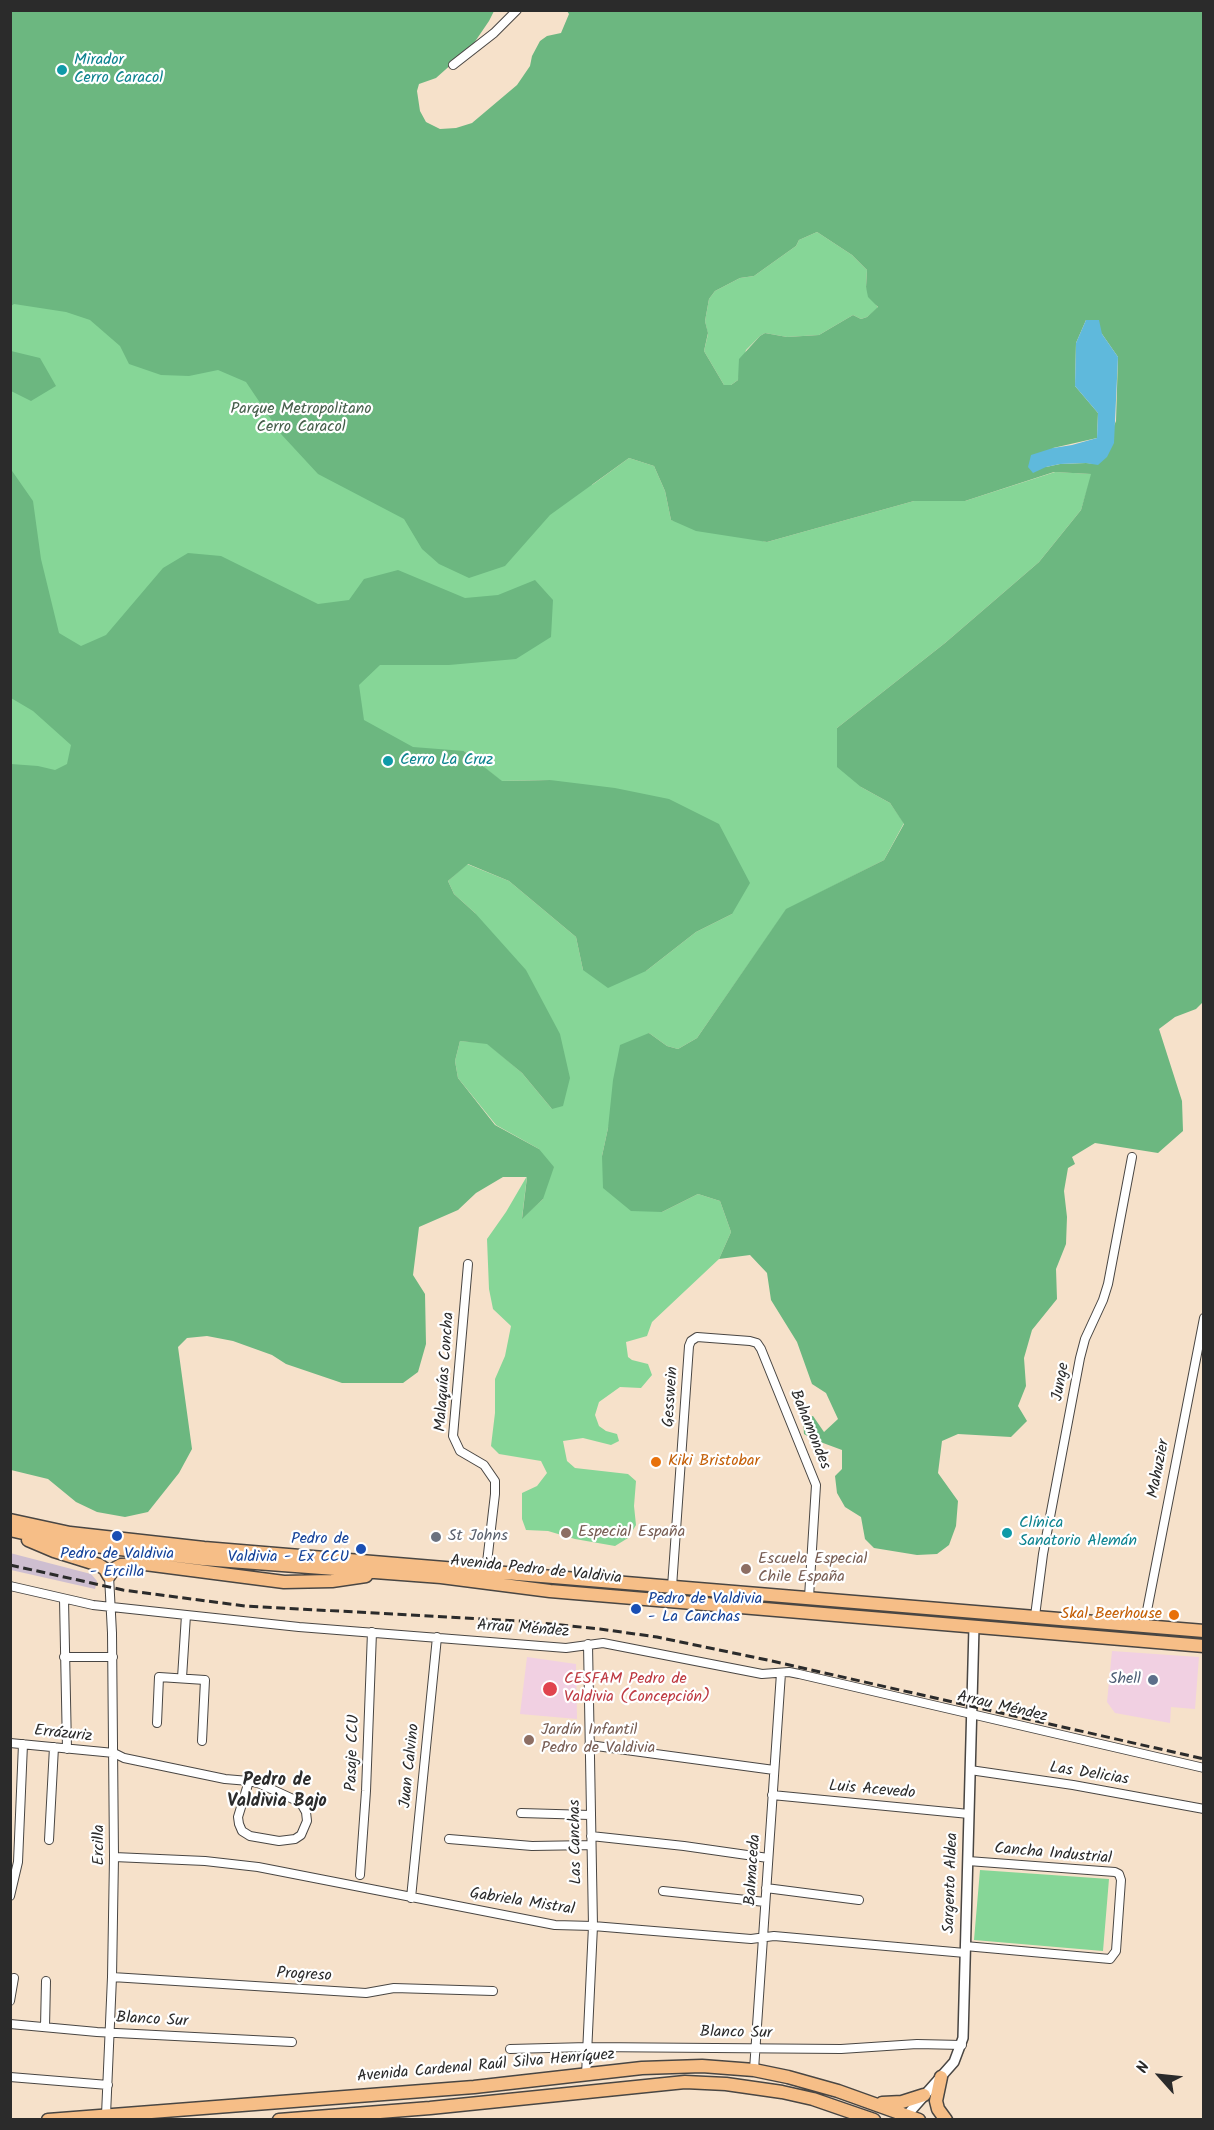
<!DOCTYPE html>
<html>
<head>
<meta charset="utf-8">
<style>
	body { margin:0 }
	#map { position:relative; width:1214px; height:2130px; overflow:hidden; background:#f6e1ca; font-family:Kalam,sans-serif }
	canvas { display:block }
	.frame { position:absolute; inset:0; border:12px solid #2b2b2b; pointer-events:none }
	.north { position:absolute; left:1130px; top:2046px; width:60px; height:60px; -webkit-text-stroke:4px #fff; paint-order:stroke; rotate:297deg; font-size:16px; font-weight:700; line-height:24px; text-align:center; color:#2b2b2b }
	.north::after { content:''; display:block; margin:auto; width:21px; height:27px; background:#2b2b2b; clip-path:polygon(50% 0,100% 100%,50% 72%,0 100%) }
</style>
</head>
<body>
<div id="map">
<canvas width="1214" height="2130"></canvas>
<div class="frame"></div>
<div class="north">N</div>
</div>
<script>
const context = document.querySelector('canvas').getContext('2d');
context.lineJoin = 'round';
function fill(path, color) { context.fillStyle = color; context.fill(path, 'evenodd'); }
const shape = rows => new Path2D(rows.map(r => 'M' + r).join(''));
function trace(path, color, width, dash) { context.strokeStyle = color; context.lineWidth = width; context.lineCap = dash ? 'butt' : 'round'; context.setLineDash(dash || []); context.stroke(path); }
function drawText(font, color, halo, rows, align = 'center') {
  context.font = font + ' Kalam,sans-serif'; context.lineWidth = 4.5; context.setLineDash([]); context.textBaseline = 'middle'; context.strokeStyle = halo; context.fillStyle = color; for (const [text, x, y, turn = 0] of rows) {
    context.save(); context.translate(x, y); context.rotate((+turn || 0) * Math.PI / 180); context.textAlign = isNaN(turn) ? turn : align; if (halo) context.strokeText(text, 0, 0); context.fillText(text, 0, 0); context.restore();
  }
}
fill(shape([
	[1112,1651,1199,1657,1195,1709,1171,1707,1170,1723,1115,1713,1107,1702],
	[527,1657,576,1664,577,1719,520,1714]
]), '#f1d0e2');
fill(shape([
	[10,1553,91,1574,97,1581,95,1589,11,1570]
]), '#cebed0');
fill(shape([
	[11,11,426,156,1203,11,697,260,592,485,629,458,654,466,665,491,671,520,767,542,914,501,965,501,1055,472,1092,474,1081,510,1039,562,945,643,837,728,861,787,890,803,904,823,884,860,786,910,697,1038,678,1049,667,1046,649,1033,608,1128,602,1156,662,1212,698,1194,720,1201,731,1232,719,1259,652,1322,647,1336,626,1342,628,1357,632,1360,648,1364,652,1375,641,1388,620,1387,599,1402,595,1415,599,1426,606,1431,617,1434,619,1441,611,1445,583,1438,563,1441,567,1461,575,1468,628,1474,636,1481,634,1506,636,1525,628,1538,615,1546,575,1539,548,1531,526,1530,522,1519,522,1493,537,1486,547,1473,541,1461,499,1454,491,1446,495,1413,495,1379,505,1356,511,1326,493,1309,489,1289,487,1239,506,1212,527,1176,522,1218,543,1199,539,1149,496,1125,458,1078,455,1061,460,1041,487,1043,522,1073,552,1109,475,913,454,894,448,881,467,864,509,881,576,937,583,970,646,971,696,932,732,914,550,780,501,781,464,751,11,988],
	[817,232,852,255,867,270,866,287,878,308,867,317,861,319,853,315,819,335,787,337,765,333,760,336,746,350,738,380,731,385,724,385,704,351,708,334,705,321,709,299,715,291,740,278,754,276,796,246,799,240],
	[980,1870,1109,1879,1103,1951,974,1940]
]), '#86d697');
fill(shape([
	[11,11,494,11,489,21,472,46,436,78,419,84,417,91,420,111,426,122,440,129,456,128,472,123,517,85,530,66,532,56,540,41,547,36,561,33,569,14,567,11,1203,11,1204,1001,1196,1009,1175,1017,1159,1029,1182,1101,1183,1131,1158,1153,1095,1143,1072,1157,1075,1164,1068,1168,1064,1191,1067,1217,1066,1244,1056,1269,1057,1299,1032,1330,1024,1358,1026,1386,1018,1406,1027,1421,1011,1437,958,1434,942,1441,938,1473,958,1501,956,1526,949,1545,937,1554,917,1555,874,1548,865,1539,861,1517,845,1507,837,1493,835,1476,842,1469,842,1450,815,1440,804,1434,803,1418,813,1416,824,1432,838,1419,826,1393,812,1384,797,1342,771,1300,767,1273,750,1255,719,1259,731,1232,720,1201,698,1194,662,1212,631,1211,603,1188,602,1156,608,1128,613,1080,620,1045,649,1033,667,1046,678,1049,697,1038,786,909,884,860,904,824,890,803,861,787,837,767,837,728,945,643,1039,562,1081,510,1091,474,1054,472,965,501,914,501,767,542,696,531,671,520,665,491,654,466,629,458,550,515,505,566,469,578,439,564,422,549,404,519,318,474,281,434,246,382,218,370,189,376,161,375,129,364,120,346,90,320,66,312,14,304,11,306],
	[817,232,852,255,867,270,866,287,868,297,878,307,867,317,861,319,853,315,819,335,787,337,765,333,760,336,739,359,738,380,731,385,724,385,704,351,708,333,705,321,709,299,715,291,740,278,754,276,796,246,799,240],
	[1086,320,1102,334,1118,357,1116,421,1098,464,1086,463,1060,464,1046,467,1053,448,1097,438,1098,413,1075,386,1076,343],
	[11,351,40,358,56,386,31,401,11,391],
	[10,468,33,501,41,559,59,633,81,646,106,635,163,568,188,553,221,556,318,604,349,600,364,579,398,570,465,598,498,595,535,580,553,600,551,637,516,659,449,665,380,665,359,685,364,720,413,747,464,751,502,781,550,780,615,788,669,799,719,824,750,883,732,914,696,932,646,971,608,988,583,970,576,937,509,881,468,864,448,881,454,894,475,913,526,970,560,1034,570,1078,563,1106,552,1109,522,1073,487,1044,460,1041,455,1061,458,1078,495,1125,539,1149,554,1167,543,1199,522,1219,527,1177,503,1177,476,1193,458,1210,419,1227,413,1275,425,1294,426,1344,418,1372,403,1383,342,1383,286,1364,272,1355,233,1341,207,1336,187,1338,178,1347,192,1449,179,1473,148,1512,125,1517,97,1512,76,1502,48,1479,11,1470,11,764,38,766,55,770,67,764,71,745,33,711,11,698]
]), '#6cb780');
fill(shape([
	[1086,320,1099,320,1102,334,1118,357,1114,443,1107,457,1098,465,1086,463,1060,464,1046,467,1033,473,1028,467,1031,455,1053,448,1072,445,1097,438,1098,413,1075,386,1076,343]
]), '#5fb9dc');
const minor = shape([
	[453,65,494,33,517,10],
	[468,1264,453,1436,460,1451,484,1465,495,1481,495,1494,486,1571],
	[10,1586,93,1605,299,1627,566,1648,603,1643,762,1674,789,1672,799,1674,1204,1768],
	[64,1599,67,1749],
	[671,1601,689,1346,691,1341,697,1337,750,1341,757,1343,761,1349,816,1485,809,1597],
	[1035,1616,1043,1554,1080,1358,1085,1339,1103,1300,1108,1284,1132,1157],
	[1144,1626,1204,1318],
	[64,1657,113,1657],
	[182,1678,186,1615],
	[157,1723,159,1677,205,1680,202,1741],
	[10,1743,114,1753,124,1758,225,1779,249,1781,258,1783,293,1799,302,1805,306,1812,307,1821,301,1835,295,1839,279,1841,250,1836,242,1831,239,1824,238,1817,249,1781],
	[589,1745,774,1770],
	[970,1770,1073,1785,1204,1809],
	[772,1795,969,1814],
	[521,1813,590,1815],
	[591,1836,684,1846,768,1858],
	[449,1839,532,1846,591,1845],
	[49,1840,54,1747],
	[114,1857,205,1861,258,1867,555,1925,593,1926,751,1939,774,1936,965,1953],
	[360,1875,366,1791,372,1632],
	[766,1888,859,1900],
	[663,1891,765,1902],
	[10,1896,18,1862,23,1744],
	[411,1898,437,1637],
	[965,1946,1110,1959,1116,1951,1121,1880,1119,1874,1115,1872,968,1861],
	[112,1977,366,1993,394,1988,493,1991],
	[10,2001,14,1978],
	[10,2024,97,2032,292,2042],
	[45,2027,46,1981],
	[510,2049,588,2047,841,2049,917,2044,962,2045],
	[754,2070,781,1673],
	[586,2075,593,1926,588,1644],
	[10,2077,108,2085],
	[106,2115,112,1977,114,1857,112,1633,109,1576]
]);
const tertiary = shape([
	[905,2120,907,2115,954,2062,963,2038,974,1627]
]);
const primary = shape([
	[10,1520,70,1533,204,1548,1204,1631],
	[10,1530,62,1542,203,1559,441,1577,550,1591,1204,1646],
	[28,1540,54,1551,99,1565,105,1569,109,1576,114,1569,121,1565,145,1564,284,1582,332,1581,366,1576],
	[941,2077,936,2101,938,2109,946,2120],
	[882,2103,902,2102,924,2095],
	[48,2120,474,2087,642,2068,702,2066,754,2070,788,2077,838,2091,919,2120],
	[279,2120,430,2108,685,2082,726,2084,782,2092,813,2099,874,2120]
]);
trace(minor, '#494643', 10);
trace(tertiary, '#494643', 12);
trace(primary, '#494643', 15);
trace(minor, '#fff', 8);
trace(tertiary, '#fff', 9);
trace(primary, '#f6be87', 12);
trace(shape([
	[10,1565,123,1590,245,1606,521,1621,600,1629,657,1637,772,1661,1204,1759]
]), '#2b2b2b', 3, [9, 4.5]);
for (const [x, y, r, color] of [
	[62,70,6,"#0f9aa8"],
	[388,761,6,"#0f9aa8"],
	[656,1462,6,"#e8710a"],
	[566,1533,6,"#8d6e63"],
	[1007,1533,6,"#0f9aa8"],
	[117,1536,6,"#1a4fb4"],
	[436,1537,6,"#6b7280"],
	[361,1549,6,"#1a4fb4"],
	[746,1569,6,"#8d6e63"],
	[636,1609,6,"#1a4fb4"],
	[1174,1615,6,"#e8710a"],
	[1153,1680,6,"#5c6f8a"],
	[550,1689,8,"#e0444e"],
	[529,1740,6,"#8d6e63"]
]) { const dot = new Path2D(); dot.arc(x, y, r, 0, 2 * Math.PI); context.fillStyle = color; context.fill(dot); trace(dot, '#fff', 2); }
drawText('16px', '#0d838f', '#fff', [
	["Mirador",74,61],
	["Cerro Caracol",74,79],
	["Cerro La Cruz",400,761],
	["Clínica",1019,1524],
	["Sanatorio Alemán",1019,1542]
], 'left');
drawText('16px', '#465e4b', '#fff', [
	["Parque Metropolitano",301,410],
	["Cerro Caracol",301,428]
]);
drawText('16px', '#2b2b2b', '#fff', [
	["Malaquías Concha",446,1372,-86],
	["Junge",1062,1382,-80],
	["Gesswein",672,1397,-86],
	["Bahamondes",809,1430,68],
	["Mahuzier",1160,1469,-79],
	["Avenida Pedro de Valdivia",536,1571,6],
	["Arrau Méndez",523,1630,4],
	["Arrau Méndez",1002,1708,13],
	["Errázuriz",63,1735,6],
	["Pasaje CCU",354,1753,-88],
	["Juan Calvino",411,1766,-84],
	["Las Delicias",1089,1775,9],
	["Luis Acevedo",872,1791,5],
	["Las Canchas",577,1842,-91],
	["Ercilla",100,1845,-90],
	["Cancha Industrial",1053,1855,5],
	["Balmaceda",754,1870,-86],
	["Sargento Aldea",952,1883,-88],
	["Gabriela Mistral",522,1903,9],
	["Progreso",304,1976,3],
	["Blanco Sur",152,2021,3],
	["Blanco Sur",736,2034,1],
	["Avenida Cardenal Raúl Silva Henríquez",486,2067,-5]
]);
drawText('16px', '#c56008', '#fff', [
	["Kiki Bristobar",668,1462],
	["Skal Beerhouse",1162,1615,"right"]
], 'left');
drawText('16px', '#785e54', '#fff', [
	["Especial España",578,1533],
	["Escuela Especial",758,1560],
	["Chile España",758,1578],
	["Jardín Infantil",541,1731],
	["Pedro de Valdivia",541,1749]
], 'left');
drawText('16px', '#5b616d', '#fff', [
	["St Johns",448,1537]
], 'left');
drawText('16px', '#164399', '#fff', [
	["Pedro de",349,1540],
	["Valdivia - Ex CCU",349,1558],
	["Pedro de Valdivia",117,1555,"center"],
	["- Ercilla",117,1573,"center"],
	["Pedro de Valdivia",648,1600,"left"],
	["- La Canchas",648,1618,"left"]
], 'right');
drawText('16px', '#be3a42', '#fff', [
	["CESFAM Pedro de",564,1680],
	["Valdivia (Concepción)",564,1698]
], 'left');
drawText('16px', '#4e5e75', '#fff', [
	["Shell",1141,1680]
], 'right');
drawText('bold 18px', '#2b2b2b', '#fff', [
	["Pedro de",277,1782],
	["Valdivia Bajo",277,1803]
]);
</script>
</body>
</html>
